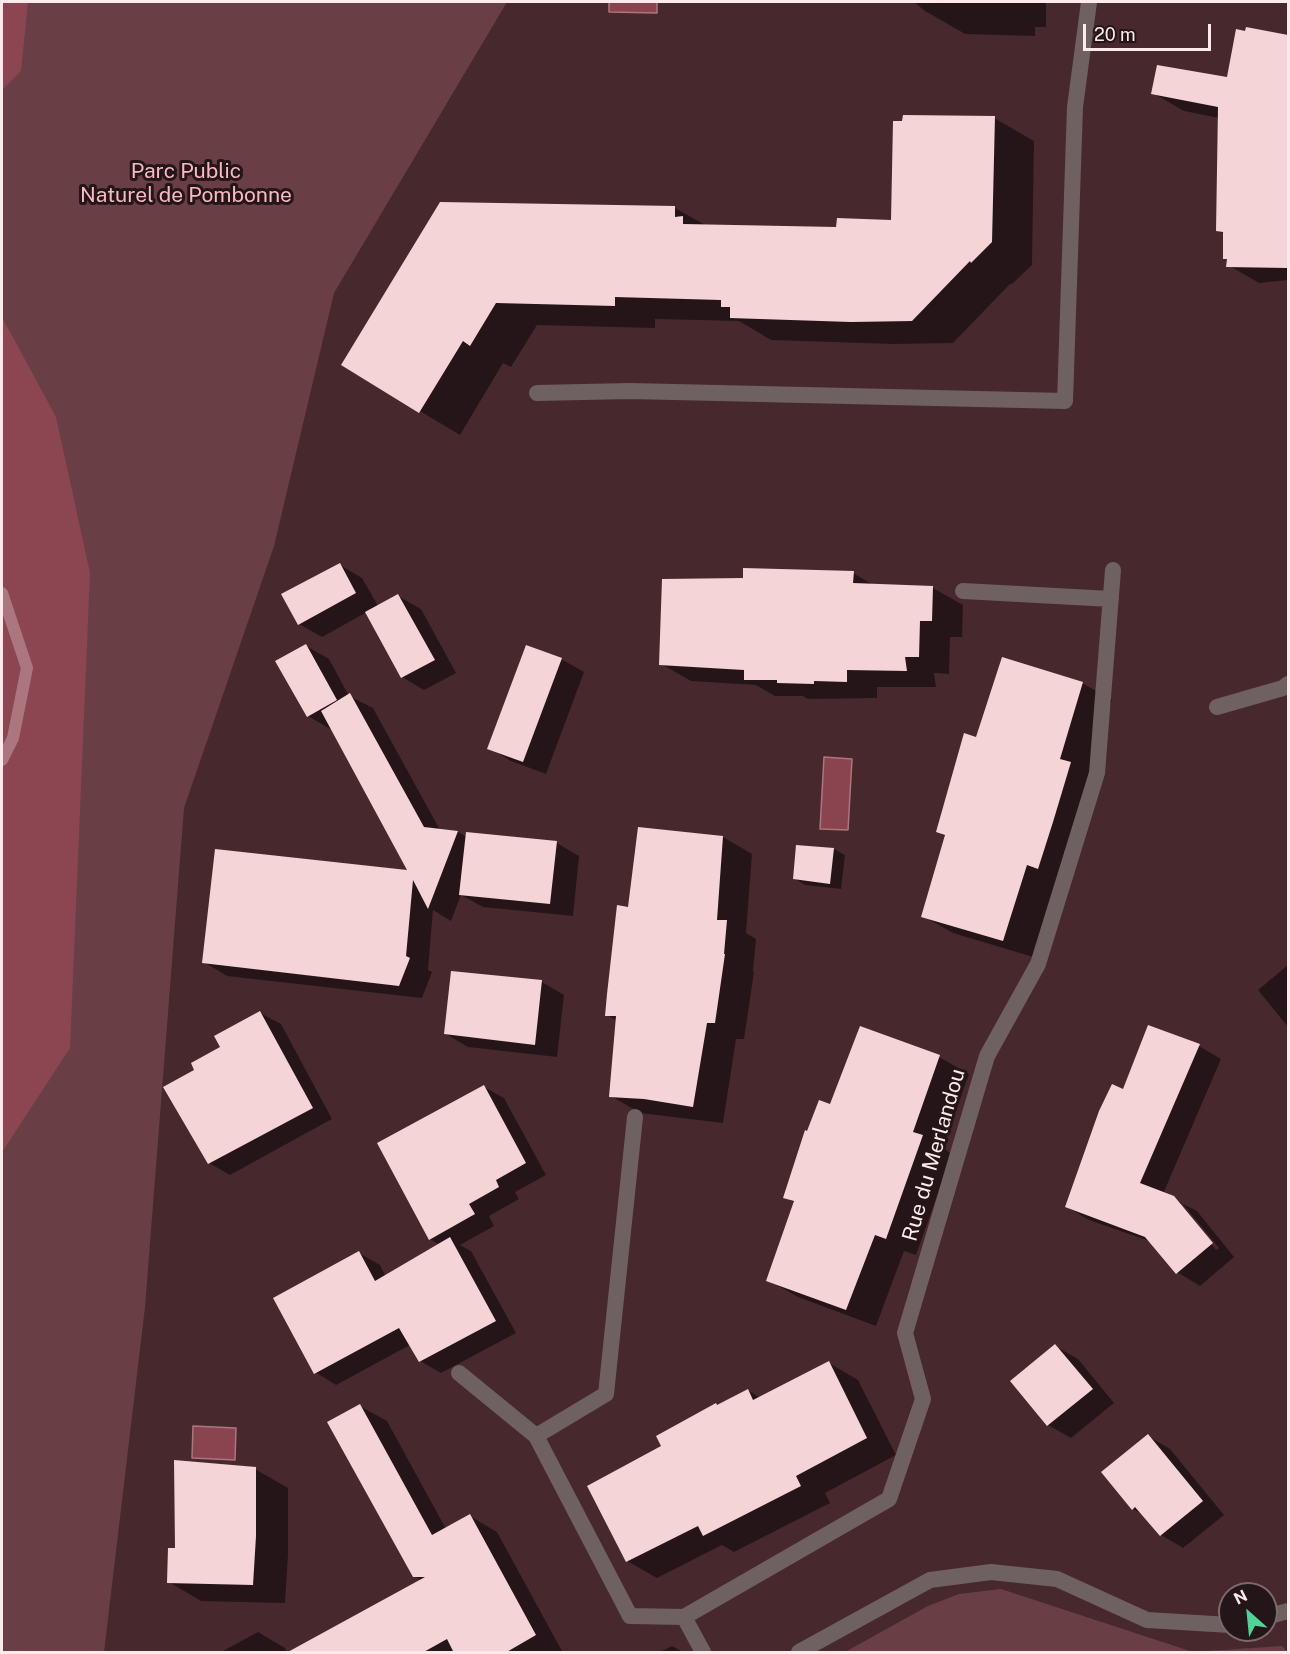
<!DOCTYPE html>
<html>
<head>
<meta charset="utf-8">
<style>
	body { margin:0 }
	#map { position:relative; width:1290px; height:1654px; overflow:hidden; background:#47292d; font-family:"Public Sans",sans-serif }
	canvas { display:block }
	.frame { position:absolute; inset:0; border:3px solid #fee9eb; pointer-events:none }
	.north { position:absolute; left:1218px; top:1582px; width:60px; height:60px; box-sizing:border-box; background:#241618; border:2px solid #7b6a6c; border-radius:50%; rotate:333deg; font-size:16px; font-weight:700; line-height:24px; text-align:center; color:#fee9eb }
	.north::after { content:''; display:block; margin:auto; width:21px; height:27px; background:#51d398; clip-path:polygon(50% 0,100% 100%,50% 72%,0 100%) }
	.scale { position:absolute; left:1083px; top:24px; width:128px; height:27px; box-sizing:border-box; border:3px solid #fee9eb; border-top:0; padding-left:8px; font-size:18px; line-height:21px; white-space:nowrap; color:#fee9eb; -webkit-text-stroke:4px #241618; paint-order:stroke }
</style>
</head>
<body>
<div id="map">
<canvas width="1290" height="1654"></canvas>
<div class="frame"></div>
<div class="north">N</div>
<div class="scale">20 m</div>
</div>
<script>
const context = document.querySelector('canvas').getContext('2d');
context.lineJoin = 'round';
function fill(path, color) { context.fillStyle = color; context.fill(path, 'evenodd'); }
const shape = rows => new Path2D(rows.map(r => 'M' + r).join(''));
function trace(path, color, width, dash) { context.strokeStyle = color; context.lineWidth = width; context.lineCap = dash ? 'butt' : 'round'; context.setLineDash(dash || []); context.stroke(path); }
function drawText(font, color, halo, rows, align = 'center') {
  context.font = font + ' "Public Sans",sans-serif'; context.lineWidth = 6; context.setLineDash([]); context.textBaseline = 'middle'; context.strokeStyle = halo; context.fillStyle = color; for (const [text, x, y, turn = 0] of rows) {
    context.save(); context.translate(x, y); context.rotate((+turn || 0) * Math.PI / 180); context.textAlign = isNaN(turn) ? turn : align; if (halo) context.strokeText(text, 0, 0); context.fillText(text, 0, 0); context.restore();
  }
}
fill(shape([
	[2,2,507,2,334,293,274,546,184,808,145,1307,104,1652,2,1652],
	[1001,1589,1193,1652,1282,1646,1288,1652,845,1652,928,1606,959,1594]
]), '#693f45');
fill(shape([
	[2,2,28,2,21,71,2,90],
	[2,317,56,417,90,573,70,1048,2,1152]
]), '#8b4652');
const water = shape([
	[609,2,657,2,657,13,609,12,609,2],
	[824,757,852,759,848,830,820,829,824,757],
	[193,1426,236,1428,235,1460,192,1458,193,1426]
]);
fill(water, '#894450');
trace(water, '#ac767e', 1.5);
fill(shape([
	[914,2,1046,2,1046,27,1035,27,1035,36,965,34,925,11],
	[1247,29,1288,37,1288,280,1259,283,1228,265,1228,260,1224,258,1224,234,1218,230,1219,118,1184,111,1153,93,1228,79],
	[994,118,1034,141,1032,265,1012,284,1010,284,953,343,893,344,771,340,739,321,655,319,655,328,537,325,511,367,503,363,460,435,343,365,441,203,675,208,707,226,838,229,892,221],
	[340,565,362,578,378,606,398,596,421,609,456,673,424,690,402,677,367,612,322,637,299,624],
	[853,573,875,586,933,588,963,605,962,637,950,637,949,674,934,673,936,687,877,687,877,698,808,699,803,696,775,696,756,685,691,681,661,664,744,579],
	[306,646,329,659,349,696,373,708,440,830,458,832,467,837,557,843,579,856,573,916,483,907,461,895,451,921,433,910,428,970,432,972,422,998,227,976,204,962,410,872,332,729,330,729,308,716],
	[561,659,584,672,546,774,511,761,489,748],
	[1082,683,1112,700,1033,957,953,933,923,916,946,837,938,832,977,739],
	[639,829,723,837,752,854,746,933,756,939,753,971,754,972,744,1039,736,1039,723,1123,640,1113,611,1096,617,1021,607,1015,629,908],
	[834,849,845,855,841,889,805,885,794,878],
	[1288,965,1288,1027,1258,990],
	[542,982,564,995,557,1057,468,1047,446,1034],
	[260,1013,281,1024,332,1119,230,1175,209,1163,196,1070],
	[861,1028,939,1057,969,1074,943,1148,952,1154,916,1255,904,1251,876,1326,798,1297,768,1280,795,1203,785,1197,831,1106],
	[1199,1046,1221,1059,1163,1194,1197,1211,1234,1257,1200,1286,1177,1272,1152,1242,1089,1220,1067,1207,1123,1091],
	[1177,1202,1181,1202,1219,1248,1216,1250],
	[484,1087,504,1098,546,1175,515,1192,519,1199,489,1216,494,1226,460,1245,471,1251,516,1333,441,1373,420,1361,410,1345,336,1385,315,1372,359,1253,380,1265,386,1277,440,1245,430,1239],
	[1055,1346,1078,1359,1114,1403,1071,1438,1048,1425],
	[829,1363,858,1380,896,1455,825,1493,830,1503,734,1552,722,1545,657,1578,627,1561,663,1447,716,1404,719,1406,748,1390,760,1398],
	[360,1406,387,1421,446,1529,470,1516,497,1532,562,1651,559,1652,289,1652,422,1581,414,1576],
	[1148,1436,1170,1449,1224,1515,1183,1548,1161,1535,1144,1515,1133,1509],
	[255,1469,288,1488,288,1555,285,1603,201,1601,169,1582,176,1550],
	[258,1632,285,1648,287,1652,221,1652],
	[672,1646,683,1652,660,1652]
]), '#0007');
trace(shape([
	[2,593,27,668,13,738,2,760]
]), '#ac767e', 12);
fill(shape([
	[1246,27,1288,35,1288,268,1226,267,1227,259,1223,259,1223,232,1216,231,1218,107,1151,94,1157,65,1227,77,1236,29,1245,31],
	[903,115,995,116,992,242,971,263,970,261,912,321,851,322,730,318,730,307,721,307,721,300,615,297,615,306,496,303,470,346,463,341,419,413,341,365,440,202,675,206,675,217,683,216,683,224,836,227,837,218,891,220,893,121,902,121],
	[340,563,356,593,298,625,281,594],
	[743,568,854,571,853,583,933,586,932,621,920,621,919,657,905,657,907,671,847,670,847,682,814,681,814,684,777,683,777,680,744,680,744,670,659,665,662,579,743,578],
	[398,594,435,660,401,678,365,612],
	[306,644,337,700,307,717,275,661],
	[526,645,562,658,523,762,487,749],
	[1002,657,1083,682,1060,759,1071,762,1053,822,1038,869,1027,865,1003,941,921,917,945,835,936,832,964,733,976,737],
	[350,693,424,827,458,831,428,909,413,880,406,956,410,958,399,986,202,963,215,849,407,870,321,711],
	[638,827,723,836,717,920,727,920,724,954,725,954,715,1023,707,1023,693,1107,644,1099,609,1097,616,1016,605,1016,607,994,617,905,628,907],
	[466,832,557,841,550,904,459,895],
	[796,845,834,848,830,884,793,879],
	[451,971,542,980,535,1045,444,1034],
	[260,1011,313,1108,208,1164,163,1087,194,1070,191,1063,220,1047,214,1036],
	[1148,1025,1200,1044,1140,1183,1174,1196,1213,1243,1176,1274,1145,1237,1065,1207,1099,1111,1112,1084,1123,1089],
	[860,1026,940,1055,913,1132,923,1135,886,1239,875,1235,846,1310,766,1281,794,1201,783,1198,805,1130,807,1131,819,1100,830,1104],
	[484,1085,526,1163,496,1180,499,1187,469,1204,475,1214,429,1240,377,1143],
	[450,1237,496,1321,419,1362,399,1328,314,1374,273,1298,359,1251,375,1281],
	[1055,1344,1093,1389,1047,1426,1010,1381],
	[829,1361,867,1438,796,1476,801,1486,703,1536,698,1526,626,1562,587,1486,661,1446,656,1436,716,1403,717,1405,748,1389,753,1400],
	[360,1404,432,1535,470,1514,536,1635,505,1653,454,1653,447,1639,422,1653,286,1653,425,1577,413,1577,327,1422],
	[1148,1434,1203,1501,1160,1536,1135,1507,1132,1510,1101,1472],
	[174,1460,256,1467,256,1536,253,1585,167,1583,168,1548,175,1548]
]), '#f5d4d7');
trace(shape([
	[537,393,630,391,1065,401,1075,107,1089,2],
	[1217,707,1283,688,1288,684]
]), '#6f6062', 16);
trace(shape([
	[963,591,1111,599],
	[635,1117,606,1394,536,1436,630,1616,684,1617,703,1652],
	[459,1373,536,1436],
	[684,1617,889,1499,923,1399,905,1333,987,1056,1038,964,1097,773,1113,570],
	[1266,1617,1288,1611],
	[799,1652,930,1580,991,1572,1057,1579,1147,1620,1230,1625]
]), '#6f6062', 16);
drawText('21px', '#f9b9c1', '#241618', [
	["Parc Public",186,172],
	["Naturel de Pombonne",186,196]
]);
drawText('21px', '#fee9eb', '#241618', [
	["Rue du Merlandou",934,1155,-74]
]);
</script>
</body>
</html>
